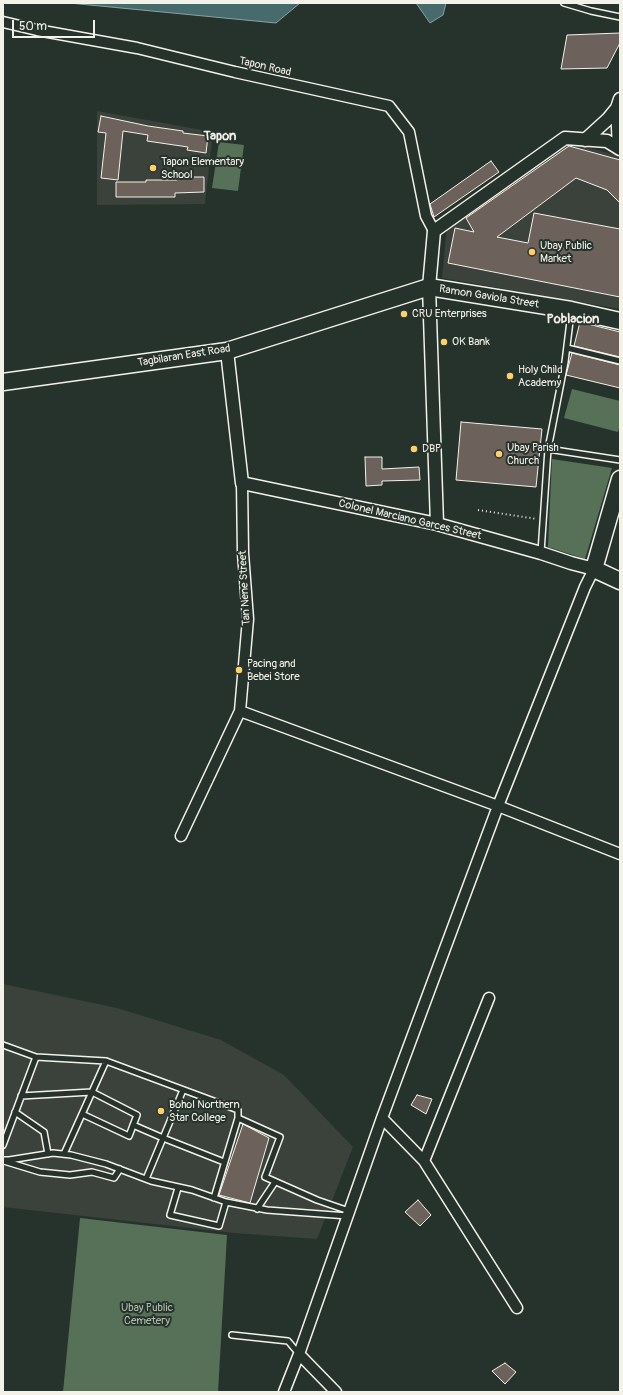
<!DOCTYPE html>
<html>
<head>
<meta charset="utf-8">
<style>
	body { margin:0 }
	#map { position:relative; width:623px; height:1395px; overflow:hidden; background:#26332d; font-family:Pangolin,sans-serif }
	canvas { display:block }
	.frame { position:absolute; inset:0; border:4px solid #f4f1e8; pointer-events:none }
	.scale { position:absolute; left:12px; top:20px; width:83px; height:18px; box-sizing:border-box; border:2px solid #f4f1e8; border-top:0; padding-left:5px; font-size:12px; line-height:14px; white-space:nowrap; color:#f4f1e8; -webkit-text-stroke:3px #26332d; paint-order:stroke }
</style>
</head>
<body>
<div id="map">
<canvas width="623" height="1395"></canvas>
<div class="frame"></div>
<div class="scale">50 m</div>
</div>
<script>
const context = document.querySelector('canvas').getContext('2d');
context.lineJoin = 'round';
function fill(path, color) { context.fillStyle = color; context.fill(path, 'evenodd'); }
const shape = rows => new Path2D(rows.map(r => 'M' + r).join(''));
function trace(path, color, width, dash) { context.strokeStyle = color; context.lineWidth = width; context.lineCap = dash ? 'butt' : 'round'; context.setLineDash(dash || []); context.stroke(path); }
function drawText(font, color, halo, rows, align = 'center') {
  context.font = font + ' Pangolin,sans-serif'; context.lineWidth = 4; context.setLineDash([]); context.textBaseline = 'middle'; context.strokeStyle = halo; context.fillStyle = color; for (const [text, x, y, turn = 0] of rows) {
    context.save(); context.translate(x, y); context.rotate((+turn || 0) * Math.PI / 180); context.textAlign = isNaN(turn) ? turn : align; if (halo) context.strokeText(text, 0, 0); context.fillText(text, 0, 0); context.restore();
  }
}
fill(shape([
	[97,111,213,132,205,204,97,205],
	[571,143,620,156,620,309,442,278,447,226,463,212],
	[3,984,117,1008,221,1040,284,1075,353,1147,317,1239,234,1233,3,1207]
]), '#3b413b');
fill(shape([
	[219,142,244,145,238,191,212,188],
	[572,389,620,401,620,425,618,432,564,418],
	[552,459,612,468,585,559,548,547],
	[80,1218,227,1235,218,1392,63,1392]
]), '#567158');
const water = shape([
	[69,3,300,3,276,23,69,3],
	[416,3,446,3,443,15,430,23,416,3]
]);
fill(water, '#476b6c');
trace(water, '#8ca19e', 1);
const building = shape([
	[620,33,620,43,607,68,561,69,567,35,620,33],
	[101,116,148,126,183,131,183,133,208,136,206,153,187,150,188,147,147,141,148,135,123,131,118,180,101,178,106,133,98,132,101,116],
	[569,146,620,160,620,203,607,190,576,178,497,237,528,243,534,213,620,229,620,297,448,263,455,228,474,232,466,218,569,146],
	[491,161,499,172,434,217,430,204,491,161],
	[177,177,204,177,204,192,175,193,175,197,116,197,116,182,146,182,146,180,177,180,177,177],
	[580,322,620,332,620,357,574,346,580,322],
	[572,353,620,365,620,388,566,375,572,353],
	[461,422,542,429,536,487,456,480,461,422],
	[365,457,382,457,382,469,419,467,420,480,382,481,382,485,366,486,365,457],
	[417,1095,432,1099,426,1114,411,1105,417,1095],
	[243,1124,269,1138,250,1203,219,1195,243,1124],
	[418,1200,431,1215,420,1226,405,1212,418,1200],
	[505,1363,516,1372,505,1384,492,1371,505,1363]
]);
fill(building, '#6d615c');
trace(building, '#f4f1e8', 1);
const service = shape([
	[564,3,591,11,620,17],
	[571,313,565,362,548,449,620,460],
	[567,348,620,361],
	[541,552,548,449],
	[3,1045,36,1057],
	[21,1096,92,1092,137,1115,129,1136,82,1114],
	[15,1112,44,1132,48,1154],
	[133,1125,163,1138,224,1162],
	[3,1145,36,1057,106,1061],
	[64,1154,106,1061,238,1110,238,1118],
	[3,1160,9,1160,53,1153,71,1155,106,1164,151,1181,192,1190,226,1202,267,1210,348,1216],
	[4,1161,40,1172,70,1175,92,1172,114,1178,120,1169],
	[146,1179,183,1090],
	[178,1188,170,1215,219,1226,226,1202],
	[214,1198,238,1118,280,1137,265,1177,317,1200,349,1211],
	[257,1209,275,1182],
	[232,1335,288,1341,299,1354]
]);
const minor = shape([
	[3,22,37,30,137,48,235,72,389,106,409,132,426,216,434,231],
	[240,711,498,806,620,854],
	[181,836,240,711,248,619,243,553,242,483],
	[382,1118,424,1161,517,1308],
	[424,1161,489,998],
	[299,1354,336,1392],
	[284,1392,299,1354,382,1118,498,806,585,587,594,569]
]);
const tertiary = shape([
	[617,108,619,148],
	[585,140,608,119,617,108,620,99],
	[227,351,242,483,437,524,541,553,571,563,594,569],
	[437,524,429,287,434,231,565,138,607,141,620,149]
]);
const primary = shape([
	[3,382,227,351,429,287,571,310,620,321],
	[620,479,594,569,620,581]
]);
trace(service, '#f4f1e8', 8);
trace(minor, '#f4f1e8', 13);
trace(tertiary, '#f4f1e8', 15);
trace(primary, '#f4f1e8', 19);
trace(shape([
	[478,510,537,519]
]), '#f4f1e8', 2, [1, 3]);
trace(service, '#26332d', 5);
trace(minor, '#26332d', 10);
trace(tertiary, '#26332d', 12);
trace(primary, '#26332d', 16);
for (const [x, y, r, color] of [
	[153,168,4,"#ffd166"],
	[532,252,4,"#ffd166"],
	[404,314,4,"#ffd166"],
	[444,342,4,"#ffd166"],
	[510,376,4,"#ffd166"],
	[414,449,4,"#ffd166"],
	[499,454,4,"#ffd166"],
	[239,670,4,"#ffd166"],
	[161,1111,4,"#ffd166"]
]) { const dot = new Path2D(); dot.arc(x, y, r, 0, 2 * Math.PI); context.fillStyle = color; context.fill(dot); trace(dot, '#26332d', 1.5); }
drawText('11px', '#f4f1e8', '#26332d', [
	["Tapon Road",265,67,13],
	["Ramon Gaviola Street",489,297,9],
	["Tagbilaran East Road",184,356,-9],
	["Colonel Marciano Garces Street",410,520,13],
	["Tan Nene Street",245,588,-93]
]);
drawText('11px', '#f4f1e8', '#26332d', [
	["Tapon Elementary",161,162],
	["School",161,175],
	["Ubay Public",540,246],
	["Market",540,259],
	["CRU Enterprises",412,314],
	["OK Bank",452,342],
	["Holy Child",518,370],
	["Academy",518,383],
	["Ubay Parish",507,448],
	["Church",507,461],
	["DBP",422,449],
	["Pacing and",247,664],
	["Bebei Store",247,677],
	["Bohol Northern",169,1105],
	["Star College",169,1118]
], 'left');
drawText('11px', '#b5beae', '#26332d', [
	["Ubay Public",147,1308],
	["Cemetery",147,1321]
]);
drawText('bold 13px', '#f4f1e8', '#26332d', [
	["Tapon",220,137],
	["Poblacion",573,320]
]);
</script>
</body>
</html>
